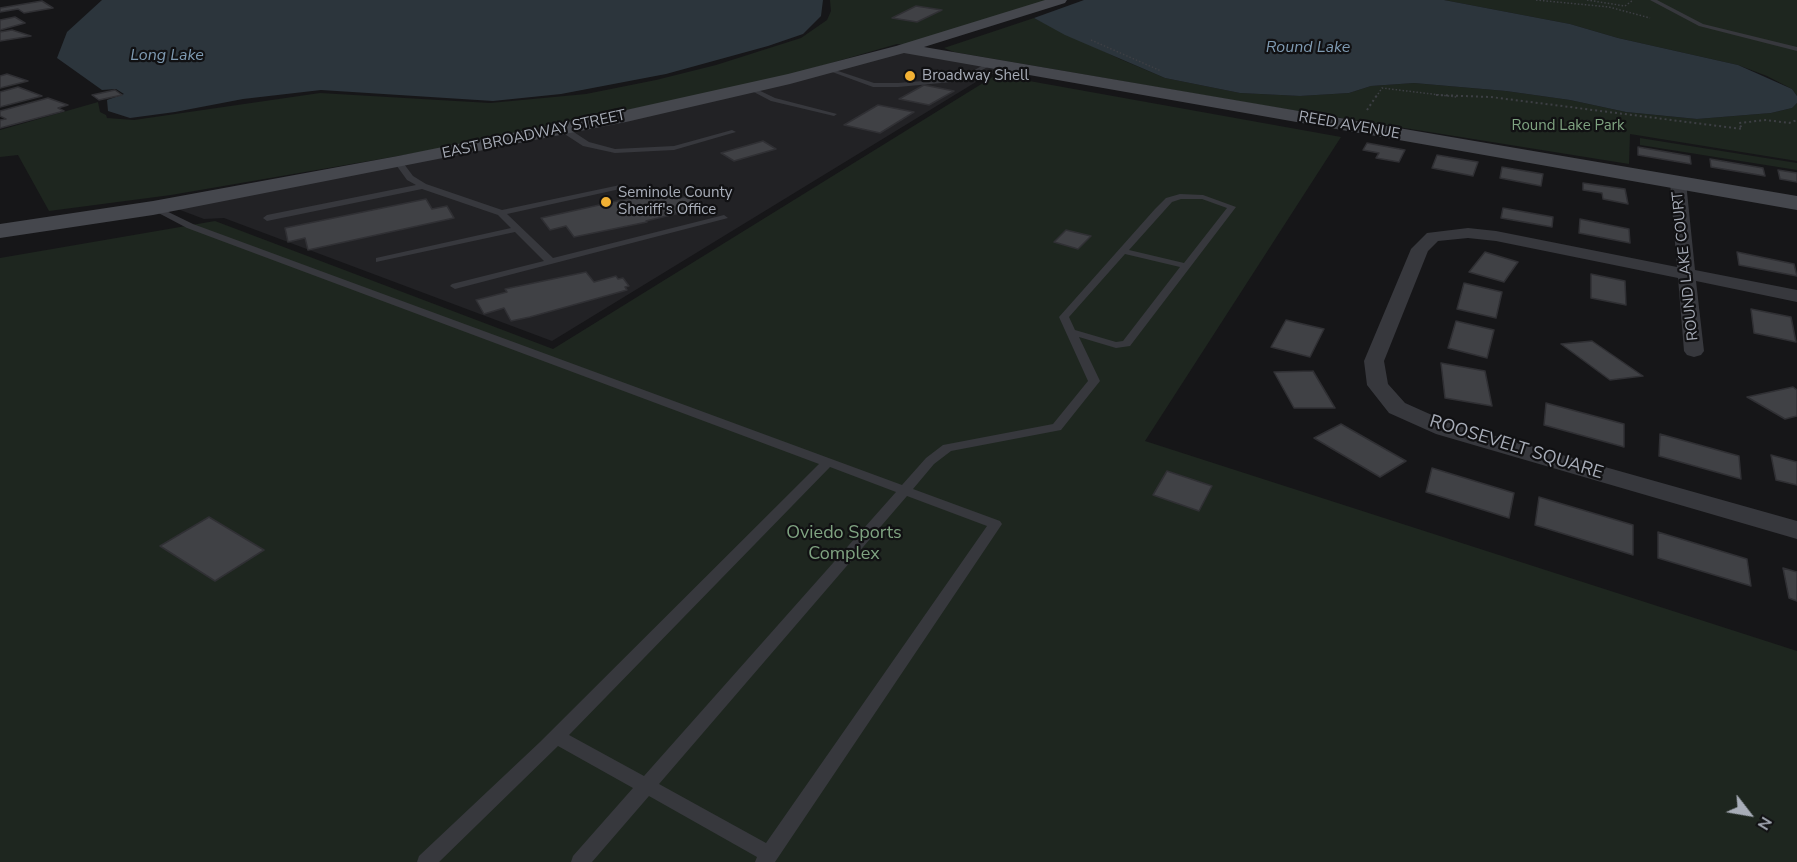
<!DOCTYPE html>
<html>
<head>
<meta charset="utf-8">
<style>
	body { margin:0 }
	#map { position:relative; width:1797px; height:862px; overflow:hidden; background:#161618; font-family:"Nunito Sans",sans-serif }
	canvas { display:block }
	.north { position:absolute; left:1719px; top:784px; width:60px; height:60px; -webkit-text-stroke:4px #111113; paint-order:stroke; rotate:121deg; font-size:16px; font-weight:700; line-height:24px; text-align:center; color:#a8adb8 }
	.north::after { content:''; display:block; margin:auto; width:21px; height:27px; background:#a8adb8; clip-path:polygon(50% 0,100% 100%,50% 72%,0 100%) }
</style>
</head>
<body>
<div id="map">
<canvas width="1797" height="862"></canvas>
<div class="north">N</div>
</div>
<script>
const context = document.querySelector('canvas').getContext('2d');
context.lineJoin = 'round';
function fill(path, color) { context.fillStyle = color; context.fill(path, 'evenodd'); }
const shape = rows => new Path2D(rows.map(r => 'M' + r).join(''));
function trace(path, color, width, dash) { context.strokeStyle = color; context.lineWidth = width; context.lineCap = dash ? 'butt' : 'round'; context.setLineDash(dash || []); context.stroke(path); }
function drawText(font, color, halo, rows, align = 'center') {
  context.font = font + ' "Nunito Sans",sans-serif'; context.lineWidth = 4.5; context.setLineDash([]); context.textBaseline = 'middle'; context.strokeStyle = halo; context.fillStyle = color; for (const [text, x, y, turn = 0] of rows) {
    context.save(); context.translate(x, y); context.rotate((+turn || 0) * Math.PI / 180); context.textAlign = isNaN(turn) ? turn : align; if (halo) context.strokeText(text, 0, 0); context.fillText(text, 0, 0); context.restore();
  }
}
fill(shape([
	[904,52,1013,70,1006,74,989,74,552,341,224,218,204,219,175,208]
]), '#222225');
fill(shape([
	[830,0,1050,0,904,45,897,44,779,78,468,144,171,195,49,211,18,155,0,157,0,130,98,102,100,112,106,115,107,118,134,120,320,93,490,103,586,94,656,80,716,65,801,38,827,20,831,11],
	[1444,0,1797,0,1797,96,1792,89,1767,76,1738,65,1618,38,1570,24],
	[1034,18,1120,59,1165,78,1240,93,1300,96,1349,93,1371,86,1414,83,1506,91,1570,100,1626,112,1697,119,1771,113,1792,108,1797,103,1797,161,1630,134,1629,164,1261,105,954,52,944,48],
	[996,75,1341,137,1145,441,1797,651,1797,862,0,862,0,258,215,221,553,349],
	[1640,138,1797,163,1797,170,1640,145]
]), '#1e261f');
fill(shape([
	[102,0,823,0,821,16,803,34,768,46,666,74,561,94,493,101,321,90,243,99,175,112,130,118,108,111,107,100,124,94,116,89,102,90,57,58,67,32],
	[1084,0,1444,0,1570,24,1618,38,1738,65,1792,89,1797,96,1797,103,1792,108,1771,113,1697,119,1626,112,1570,100,1506,91,1414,83,1371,86,1349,93,1300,96,1240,93,1165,78,1065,35,1034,18]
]), '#2c353c');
const building = shape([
	[42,1,53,8,24,13,18,9,0,12,0,8,42,1],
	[916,6,942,10,917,22,892,18,916,6],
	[15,17,25,23,0,30,0,20,15,17],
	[12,30,31,36,0,41,0,32,12,30],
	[7,74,28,81,0,88,0,76,7,74],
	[924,85,954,91,929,105,899,99,924,85],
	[18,87,42,96,0,107,0,92,18,87],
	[115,90,122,95,99,100,92,95,115,90],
	[48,98,68,105,58,108,64,111,0,128,0,120,6,119,0,116,0,111,48,98],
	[878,105,914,112,880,133,844,125,878,105],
	[763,141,776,149,734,161,721,153,763,141],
	[1367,143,1405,150,1399,162,1376,158,1379,153,1363,150,1367,143],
	[1638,147,1690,156,1691,164,1638,155,1638,147],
	[1437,155,1478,162,1473,176,1432,168,1437,155],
	[1710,159,1763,168,1765,176,1711,167,1710,159],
	[1502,167,1543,174,1541,186,1500,178,1502,167],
	[1778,170,1797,173,1797,182,1780,179,1778,170],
	[1583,183,1625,189,1628,204,1603,199,1602,193,1583,190,1583,183],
	[666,190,675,199,688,196,700,208,646,221,647,222,574,237,566,226,550,230,541,218,666,190],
	[426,199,432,209,447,206,454,218,308,250,305,238,288,242,285,228,426,199],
	[1503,208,1553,217,1552,227,1501,218,1503,208],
	[1580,219,1629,229,1630,243,1579,233,1580,219],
	[1066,230,1091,236,1078,249,1054,242,1066,230],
	[1485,252,1518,262,1504,282,1469,272,1485,252],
	[1737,252,1794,264,1797,276,1739,265,1737,252],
	[586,272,594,282,616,276,618,279,623,278,629,286,625,287,627,290,530,317,511,321,504,308,484,314,476,300,507,292,505,289,586,272],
	[1591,274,1625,281,1626,305,1591,298,1591,274],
	[1464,283,1502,292,1496,318,1457,309,1464,283],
	[1751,309,1791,317,1796,342,1754,333,1751,309],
	[1286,320,1324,329,1310,357,1271,347,1286,320],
	[1456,321,1494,330,1487,358,1448,348,1456,321],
	[1592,341,1643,376,1610,380,1561,344,1592,341],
	[1441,363,1485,371,1492,406,1445,398,1441,363],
	[1313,371,1335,408,1294,408,1274,372,1313,371],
	[1793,387,1797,390,1797,416,1785,419,1747,397,1793,387],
	[1546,403,1624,424,1624,447,1544,425,1546,403],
	[1341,424,1406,461,1380,477,1314,438,1341,424],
	[1660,434,1739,456,1741,479,1659,456,1660,434],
	[1771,455,1797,462,1797,485,1776,480,1771,455],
	[1432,468,1514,493,1509,518,1426,492,1432,468],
	[1167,471,1212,486,1199,511,1153,495,1167,471],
	[1539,497,1633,525,1633,555,1535,525,1539,497],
	[209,517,264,550,215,581,160,546,209,517],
	[1658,532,1747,559,1751,586,1658,558,1658,532],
	[1783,568,1797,572,1797,601,1789,598,1783,568]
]);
fill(building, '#404145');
trace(building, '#303034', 1.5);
trace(shape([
	[1536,0,1609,7,1650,18],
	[1587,0,1625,6,1633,0],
	[1091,40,1161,71],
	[1376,97,1382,88,1457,97]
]), '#3d3f44', 1.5, [1.5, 2]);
trace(shape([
	[1436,95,1491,97,1742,129,1739,123,1766,120,1789,123,1797,120],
	[1367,110,1377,95]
]), '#3d3f44', 2, [2, 3]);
fill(shape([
	[1650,0,1657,0,1703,24,1797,47,1797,51,1699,26,1650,0],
	[989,62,991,65,963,81,898,87,873,87,824,69,829,68,874,83,898,83,960,78,989,62],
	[750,86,775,98,837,114,834,116,771,101,748,89,747,88,750,86],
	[560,127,566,127,589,142,615,149,674,146,732,130,736,132,674,150,615,153,583,146,560,131,560,127],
	[395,160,401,160,413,176,426,184,502,210,620,185,620,189,507,214,553,258,724,215,728,218,455,289,450,286,452,284,544,261,515,232,376,262,376,258,511,228,498,215,422,189,267,221,263,218,267,215,416,185,407,180,394,162,395,160],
	[1180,194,1203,195,1236,207,1130,346,1116,348,1079,337,1100,381,1061,430,951,451,934,464,913,489,1000,521,1002,524,775,862,755,862,757,857,649,796,592,862,571,862,573,856,633,788,558,746,439,862,417,862,419,856,540,742,819,464,187,228,149,208,156,206,193,224,902,485,926,458,943,445,1053,424,1088,381,1059,317,1155,209,1166,198,1180,194],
	[1181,199,1202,199,1227,208,1184,263,1129,250,1172,202,1181,199],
	[1125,254,1180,267,1123,341,1116,342,1075,330,1069,317,1125,254],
	[830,467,896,492,644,776,569,735,830,467],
	[907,496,987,526,766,843,659,784,907,496]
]), '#37383d');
fill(shape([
	[1678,177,1686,182,1695,270,1797,290,1797,302,1696,281,1704,351,1701,355,1694,357,1687,355,1684,351,1678,278,1496,241,1468,238,1438,241,1428,251,1384,361,1388,384,1405,403,1452,424,1797,521,1797,539,1436,434,1389,413,1367,385,1364,361,1411,249,1427,233,1468,228,1496,231,1677,267,1670,182,1678,177]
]), '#37383d');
fill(shape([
	[1045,0,1067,0,1065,3,924,47,1797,196,1797,210,904,53,790,84,626,122,153,215,0,238,0,224,153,201,398,156,626,110,788,74,896,46,1045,0]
]), '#45474d');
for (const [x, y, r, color] of [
	[910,76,6,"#f2b134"],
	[606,202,6,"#f2b134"]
]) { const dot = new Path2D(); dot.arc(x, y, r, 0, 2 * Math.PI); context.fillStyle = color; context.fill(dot); trace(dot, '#111113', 2); }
drawText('15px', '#a8adb8', '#111113', [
	["Broadway Shell",922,76],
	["Seminole County",618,193],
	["Sheriff's Office",618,210]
], 'left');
drawText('15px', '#a8adb8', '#111113', [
	["REED AVENUE",1349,126,10],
	["EAST BROADWAY STREET",534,135,-12],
	["ROUND LAKE COURT",1686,266,-96]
]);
drawText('15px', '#7fa381', '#111113', [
	["Round Lake Park",1568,126]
]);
drawText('italic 16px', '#7f9bb3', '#111113', [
	["Round Lake",1308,48],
	["Long Lake",167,56]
]);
drawText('18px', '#a8adb8', '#111113', [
	["ROOSEVELT SQUARE",1516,448,17]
]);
drawText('18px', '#7fa381', '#111113', [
	["Oviedo Sports",844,534],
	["Complex",844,555]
]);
</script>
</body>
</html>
